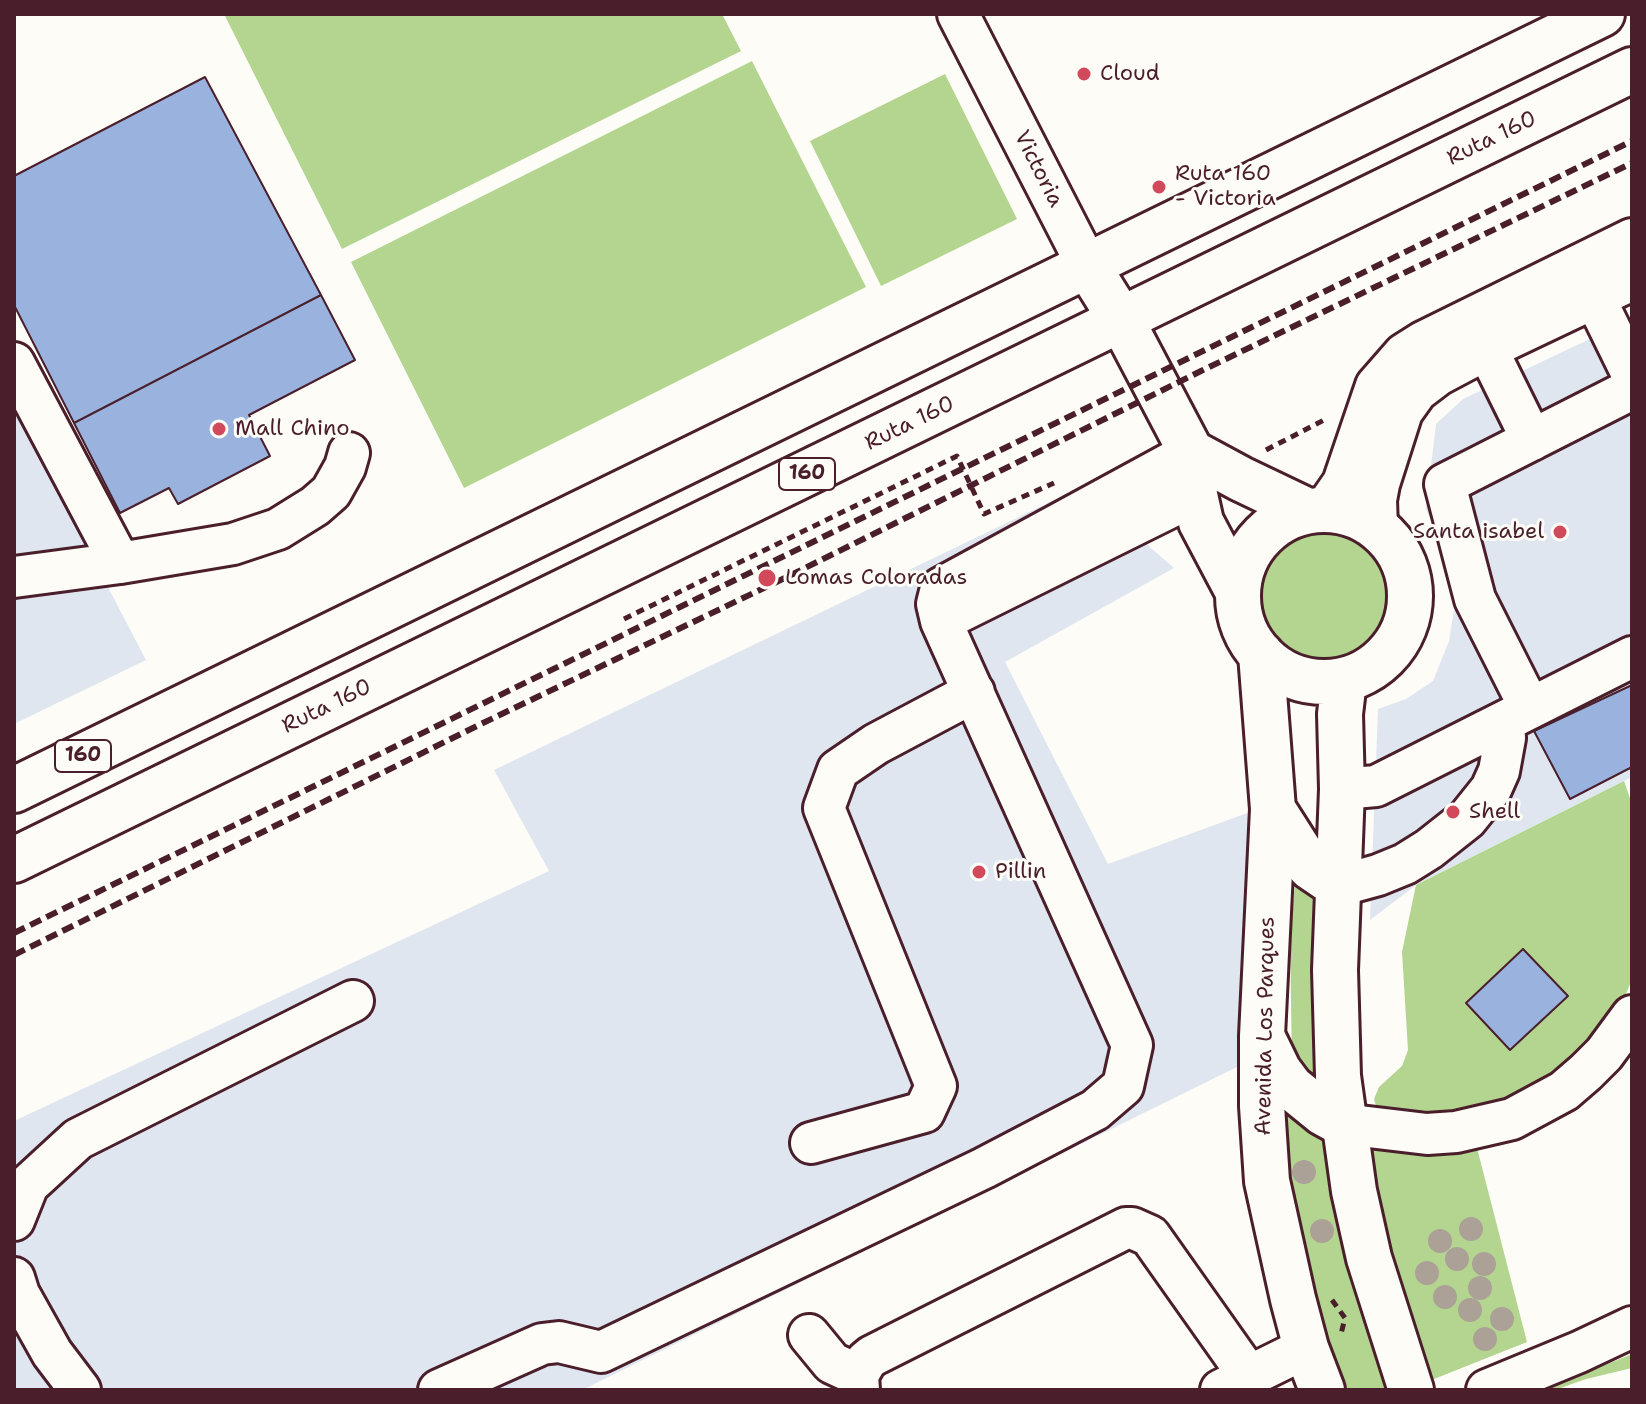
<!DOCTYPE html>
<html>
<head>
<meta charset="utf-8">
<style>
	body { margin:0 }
	#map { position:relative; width:1646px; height:1404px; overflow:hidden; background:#fdfcf7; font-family:"Shantell Sans",sans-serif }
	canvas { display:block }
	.frame { position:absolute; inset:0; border:16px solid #4a1f2b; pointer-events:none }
</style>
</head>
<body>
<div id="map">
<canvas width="1646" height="1404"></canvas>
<div class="frame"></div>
</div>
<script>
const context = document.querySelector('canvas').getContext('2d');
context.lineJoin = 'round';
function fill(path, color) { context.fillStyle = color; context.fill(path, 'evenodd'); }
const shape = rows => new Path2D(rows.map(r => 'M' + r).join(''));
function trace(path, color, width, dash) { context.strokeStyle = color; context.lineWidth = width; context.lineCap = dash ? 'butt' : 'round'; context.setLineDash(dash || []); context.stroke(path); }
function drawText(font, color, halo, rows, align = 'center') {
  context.font = font + ' "Shantell Sans",sans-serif'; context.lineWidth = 6; context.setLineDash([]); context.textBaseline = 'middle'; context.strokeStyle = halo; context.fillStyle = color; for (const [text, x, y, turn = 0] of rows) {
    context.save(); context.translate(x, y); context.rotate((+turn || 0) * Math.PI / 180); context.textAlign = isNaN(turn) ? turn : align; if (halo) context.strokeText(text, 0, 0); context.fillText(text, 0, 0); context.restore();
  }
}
fill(shape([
	[1632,319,1632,777,1416,885,1370,920,1378,709,1406,699,1433,681,1449,641,1456,598,1447,558,1426,509,1436,424,1463,399],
	[14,407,146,660,14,724],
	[1081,487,1174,568,1005,662,1108,864,1250,812,1237,1067,582,1390,14,1390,14,1121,549,871,494,770]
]), '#dfe6f0');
fill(shape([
	[224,14,722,14,741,51,342,249],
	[752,61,866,287,464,488,351,262],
	[945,74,1017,219,881,286,810,141],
	'1256 595a68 68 0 1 1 136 0a68 68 0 1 1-136 0Z',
	[1624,781,1632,804,1632,979,1624,999,1567,1072,1466,1122,1377,1109,1374,1099,1379,1087,1402,1066,1408,1050,1402,952,1416,885],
	[1297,865,1320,886,1320,1091,1292,1069,1290,931],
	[1278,1108,1316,1121,1323,1129,1397,1390,1339,1390,1301,1272],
	[1361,1143,1449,1152,1477,1148,1527,1342,1434,1379,1422,1371],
	[1632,1354,1632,1368,1586,1379,1555,1390,1543,1390]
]), '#b4d58f');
const building = shape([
	[205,77,321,295,74,423,14,305,14,176,205,77],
	[321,295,355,360,249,415,270,456,178,504,169,488,120,513,74,423,321,295],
	[1632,685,1632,767,1570,799,1534,731,1632,685],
	[1523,949,1568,996,1510,1050,1466,1003,1523,949]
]);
fill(building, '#99b2de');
trace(building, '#4a1f2b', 2);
const minor = shape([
	[958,14,1087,265],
	[1584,276,1632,374],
	[1487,349,1532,440],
	[14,363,120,563,233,544,278,529,315,506,331,492,345,467,349,453],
	[1325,509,1343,483,1376,386,1404,354,1423,342,1632,239],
	[1377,528,1376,500,1379,484,1402,412,1417,391,1438,375,1487,349,1632,280],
	[14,577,120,563],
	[941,621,1195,495],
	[1530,708,1475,599,1445,484,1632,389],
	[1342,789,1376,786,1632,657],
	[1338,886,1378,875,1405,864,1429,849,1467,819,1491,789,1499,771,1505,738,1504,722],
	[1343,1124,1427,1134,1456,1132,1512,1119,1564,1091,1586,1072,1604,1054,1632,1016],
	[811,1143,924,1112,936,1086,824,808,838,770,876,744,974,692],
	[14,1220,28,1185,78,1139,353,1001],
	[14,1278,19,1294,52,1353,80,1390],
	[809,1335,832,1363,858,1375],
	[439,1390,542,1344,559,1342,601,1352,984,1168,1095,1110,1123,1086,1132,1045,941,621,937,604,941,588,1191,452],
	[859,1390,858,1375,866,1361,872,1356,1126,1228,1132,1228,1150,1236,1249,1376],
	[1221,1390,1306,1348],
	[1487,1390,1579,1352,1632,1327]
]);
const major = shape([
	[1087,265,1122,321,1191,452,1195,495,1201,522,1238,592],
	[1191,452,1241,479,1308,511],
	'1238 596a86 86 0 1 1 172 0a86 86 0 1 1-172 0Z',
	[1261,654,1273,809,1262,1036,1262,1106,1267,1181,1293,1299,1306,1348,1322,1390],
	[1344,680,1340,714,1342,789,1335,970,1338,1076,1354,1191,1369,1258,1411,1390],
	[1273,809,1310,867,1338,886],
	[1263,1038,1279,1071,1291,1087,1323,1113,1343,1124]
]);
const highway = shape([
	[14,790,1602,14],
	[14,860,1632,70]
]);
trace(minor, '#4a1f2b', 46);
trace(major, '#4a1f2b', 50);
trace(highway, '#4a1f2b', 50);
trace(shape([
	[1266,450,1328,418],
	[624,619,957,456,984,514,1054,483],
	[1332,1300,1345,1318,1341,1334]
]), '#4a1f2b', 5, [8, 6]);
trace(minor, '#fdfcf7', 40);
trace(major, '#fdfcf7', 44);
trace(highway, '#fdfcf7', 44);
trace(shape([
	[14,933,1632,141],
	[14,955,481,724,793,574,1201,371,1632,163]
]), '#4a1f2b', 6, [12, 6]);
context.fillStyle = '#aca197';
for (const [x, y] of [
	[1304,1172],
	[1471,1229],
	[1322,1231],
	[1440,1241],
	[1457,1259],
	[1484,1264],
	[1427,1273],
	[1480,1288],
	[1445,1297],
	[1470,1310],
	[1502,1319],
	[1485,1339]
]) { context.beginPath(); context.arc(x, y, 12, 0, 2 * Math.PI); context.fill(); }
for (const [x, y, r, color] of [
	[1084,74,8,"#d1495b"],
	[1159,187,8,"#d1495b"],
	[219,429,8,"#d1495b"],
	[1560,532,8,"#d1495b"],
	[767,578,10,"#d1495b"],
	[1453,812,8,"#d1495b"],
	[979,872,8,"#d1495b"]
]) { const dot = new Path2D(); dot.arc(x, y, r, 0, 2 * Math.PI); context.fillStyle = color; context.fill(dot); trace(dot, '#fdfcf7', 3); }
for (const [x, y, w] of [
	[807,474,56],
	[83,756,56]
]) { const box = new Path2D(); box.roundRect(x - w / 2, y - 16, w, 32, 6); context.fillStyle = '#fdfcf7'; context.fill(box); trace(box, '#4a1f2b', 2); }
drawText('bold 20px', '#4a1f2b', null, [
	["160",807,474],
	["160",83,756]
]);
drawText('22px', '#4a1f2b', '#fdfcf7', [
	["Cloud",1100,74],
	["Ruta 160",1175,174],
	["- Victoria",1175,199],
	["Mall Chino",235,429],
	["Santa isabel",1544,532,"right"],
	["Lomas Coloradas",785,578],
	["Shell",1469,812],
	["Pillin",995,872]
], 'left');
drawText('22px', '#4a1f2b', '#fdfcf7', [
	["Ruta 160",1492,139,-26],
	["Victoria",1038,169,63],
	["Ruta 160",910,424,-26],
	["Ruta 160",327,707,-26],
	["Avenida Los Parques",1266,1026,-89]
]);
</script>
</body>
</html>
